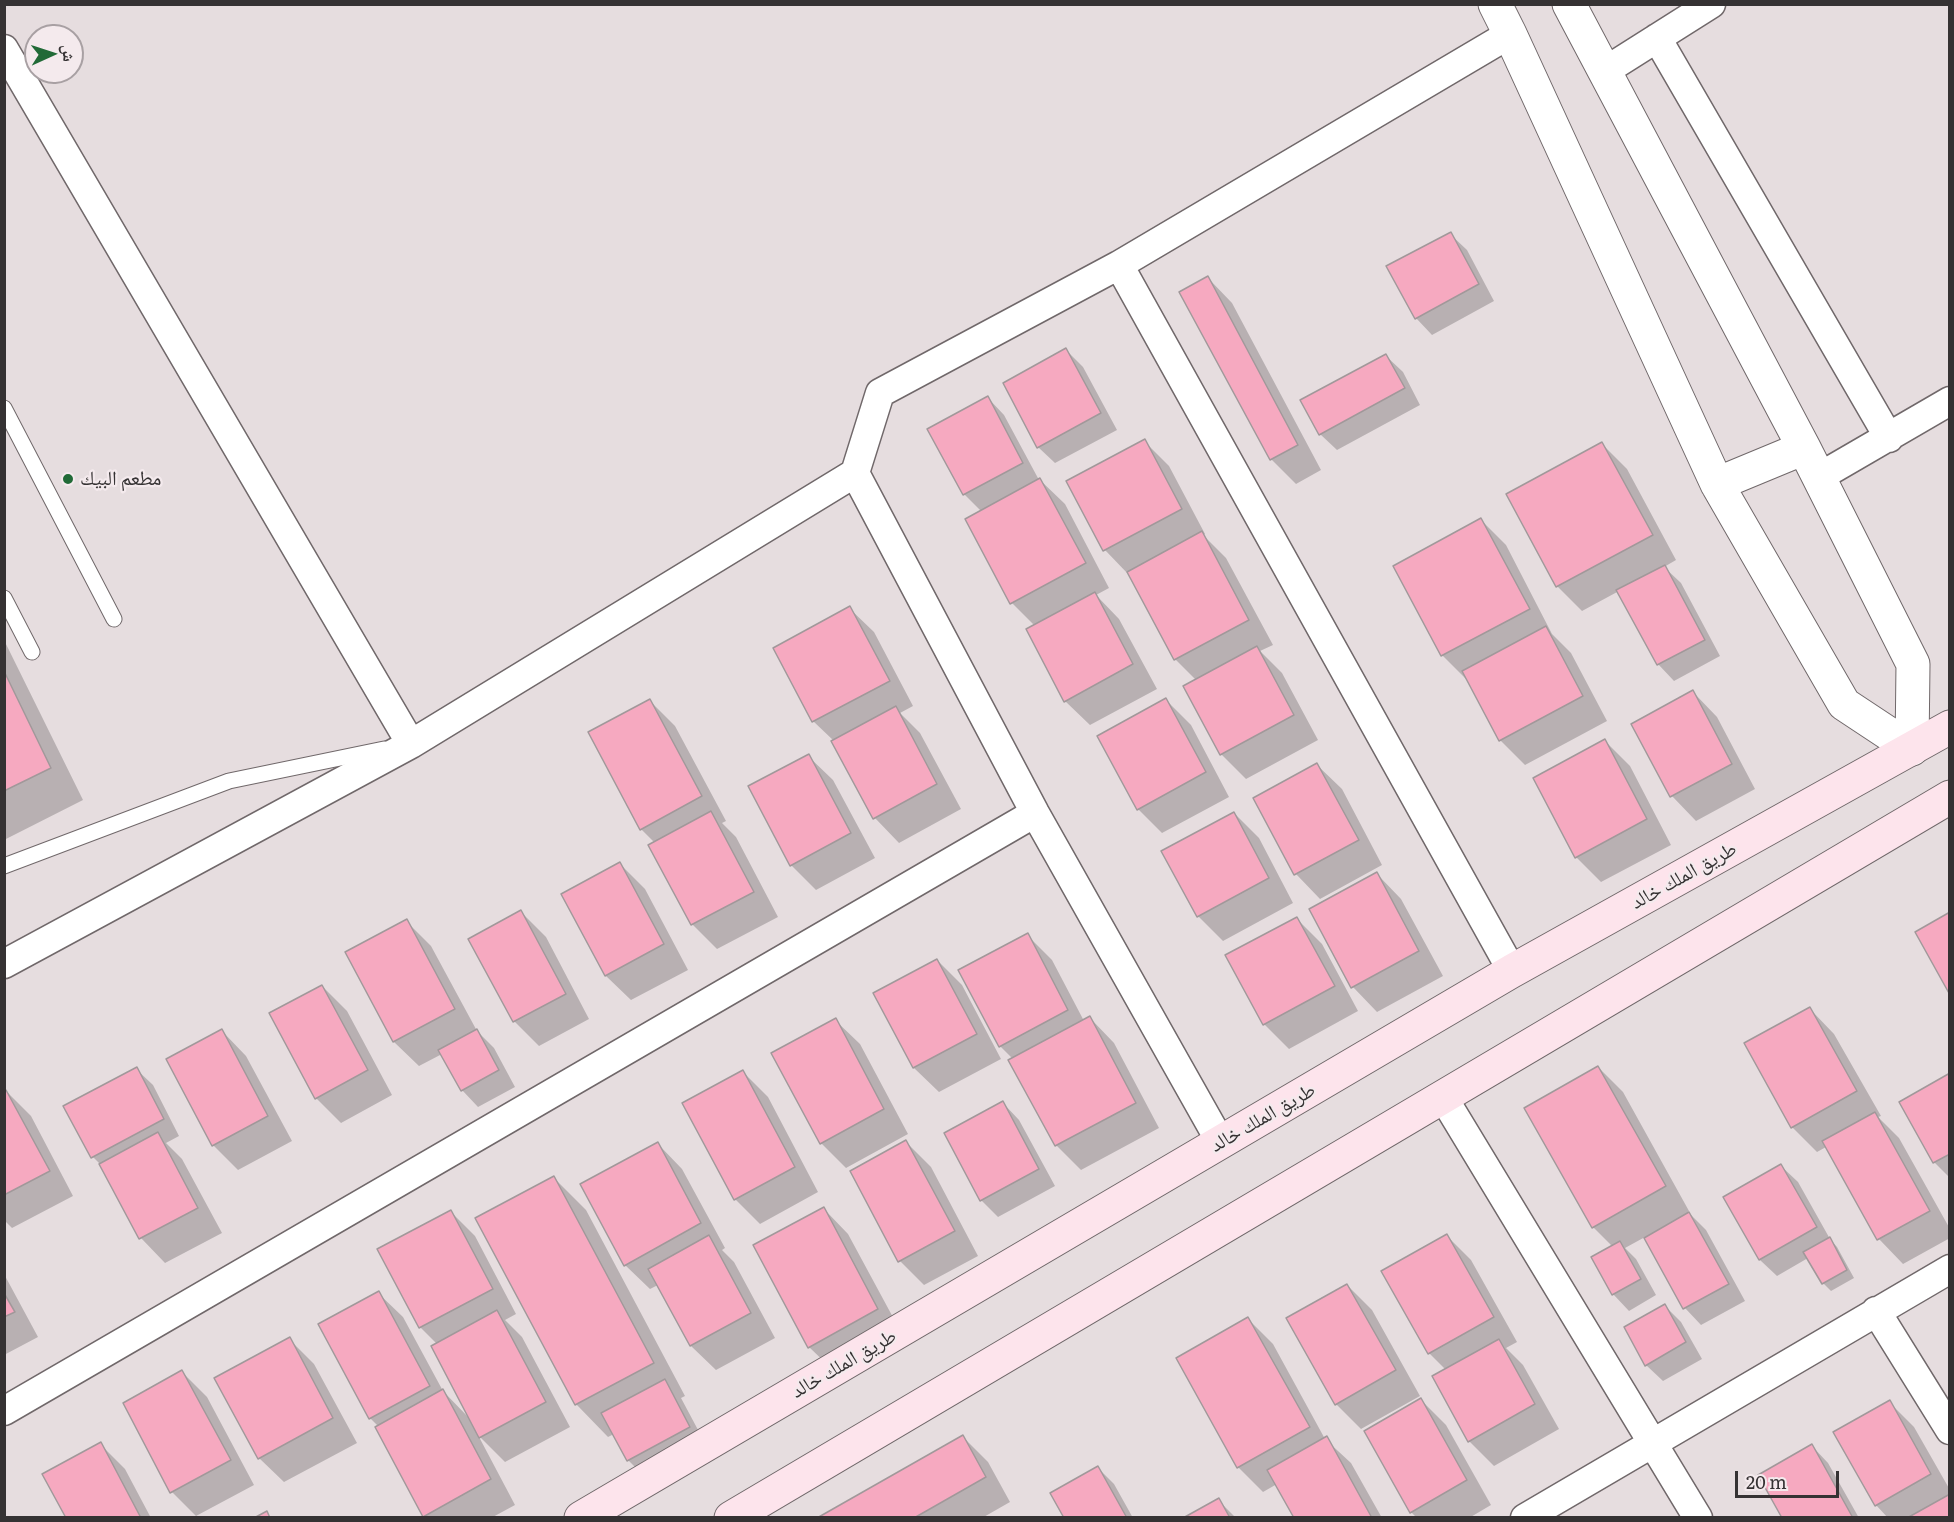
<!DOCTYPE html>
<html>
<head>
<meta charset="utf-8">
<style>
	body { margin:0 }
	#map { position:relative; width:1954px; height:1522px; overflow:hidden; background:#e6dddf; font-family:Literata,"Noto Naskh Arabic",serif }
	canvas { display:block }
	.frame { position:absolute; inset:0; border:6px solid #353233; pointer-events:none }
	.north { position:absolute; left:24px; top:24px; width:60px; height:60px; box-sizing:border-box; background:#f4eaed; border:2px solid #a8a0a3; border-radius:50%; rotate:87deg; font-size:16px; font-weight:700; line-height:24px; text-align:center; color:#353233 }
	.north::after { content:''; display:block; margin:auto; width:21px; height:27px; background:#216a37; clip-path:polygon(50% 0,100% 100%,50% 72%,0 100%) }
	.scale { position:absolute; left:1735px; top:1471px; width:104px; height:27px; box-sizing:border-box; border:3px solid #353233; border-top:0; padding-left:8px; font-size:18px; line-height:21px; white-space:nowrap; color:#353233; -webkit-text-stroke:4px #f4eaed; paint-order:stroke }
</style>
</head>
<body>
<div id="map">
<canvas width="1954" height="1522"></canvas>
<div class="frame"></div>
<div class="north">ش</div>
<div class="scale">20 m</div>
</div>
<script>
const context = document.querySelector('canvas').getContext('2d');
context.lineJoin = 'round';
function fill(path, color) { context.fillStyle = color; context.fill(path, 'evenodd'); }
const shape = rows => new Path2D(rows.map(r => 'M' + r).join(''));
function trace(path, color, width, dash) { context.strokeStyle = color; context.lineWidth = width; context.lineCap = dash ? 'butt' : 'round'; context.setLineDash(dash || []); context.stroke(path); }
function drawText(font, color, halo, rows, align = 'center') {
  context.font = font + ' Literata,"Noto Naskh Arabic",serif'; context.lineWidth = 4.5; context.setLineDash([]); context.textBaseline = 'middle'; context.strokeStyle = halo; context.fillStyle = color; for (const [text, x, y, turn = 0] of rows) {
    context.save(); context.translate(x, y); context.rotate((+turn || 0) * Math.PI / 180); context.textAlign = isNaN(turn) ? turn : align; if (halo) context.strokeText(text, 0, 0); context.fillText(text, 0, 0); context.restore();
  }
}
fill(shape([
	[1450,234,1467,250,1494,301,1432,335,1416,318],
	[1208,278,1232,303,1321,470,1296,484,1271,459],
	[1066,350,1083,367,1117,430,1055,463,1038,447],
	[1386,356,1403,372,1420,405,1337,450,1320,434],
	[988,398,1004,415,1039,480,1040,480,1065,504,1109,588,1096,595,1119,619,1157,689,1090,725,1065,701,1035,626,1012,603,981,511,964,494],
	[1144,441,1169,466,1205,534,1203,535,1226,558,1273,645,1260,651,1282,673,1318,740,1246,779,1221,754,1196,680,1175,659,1129,575,1105,550,1069,482],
	[1602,444,1627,469,1676,560,1664,567,1681,583,1720,656,1674,681,1658,664,1619,591,1582,611,1557,586,1508,495],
	[1481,520,1506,545,1552,634,1571,653,1607,721,1525,765,1500,740,1467,680,1443,656,1395,567],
	[849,608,874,632,913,706,900,713,920,733,961,809,899,843,875,818,834,741,813,721],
	[4,640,83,800,4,840],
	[1693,692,1717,717,1755,789,1696,821,1672,796],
	[1166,700,1191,725,1229,797,1162,833,1138,809],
	[650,701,675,726,726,821,722,823,736,837,778,917,717,949,693,925,650,846,655,843,641,829],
	[1605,741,1630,766,1671,845,1601,882,1577,858,1535,779],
	[808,756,833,780,875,858,816,890,792,866,750,787],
	[1317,765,1342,789,1382,865,1320,899,1296,874],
	[1234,813,1259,838,1293,903,1223,941,1198,916],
	[620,864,645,889,688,970,631,1000,606,976,563,895],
	[1377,874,1401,899,1443,976,1377,1012,1353,987,1311,910],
	[521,912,546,937,589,1019,539,1046,514,1021],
	[1297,919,1322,944,1358,1011,1289,1049,1264,1024],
	[406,921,431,946,477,1031,494,1048,515,1087,478,1107,462,1090,442,1054,419,1066,394,1042,347,953],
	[1027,935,1052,960,1084,1021,1090,1018,1114,1043,1159,1128,1081,1170,1056,1145,1013,1059,1000,1046,960,971],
	[937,960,962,985,1001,1059,939,1092,914,1068,875,994],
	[322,986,347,1011,392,1095,341,1123,316,1098],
	[1810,1009,1834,1034,1881,1116,1878,1117,1899,1138,1950,1229,1950,1238,1903,1264,1879,1239,1826,1147,1817,1152,1792,1127],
	[835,1020,860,1044,908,1134,846,1168,821,1143],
	[222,1031,246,1056,292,1141,238,1170,213,1145],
	[1598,1067,1623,1092,1689,1211,1688,1212,1706,1230,1745,1301,1701,1325,1685,1308,1645,1237,1625,1248,1636,1259,1656,1295,1629,1311,1613,1294,1613,1247,1593,1227,1526,1108],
	[136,1069,153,1085,179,1136,166,1143,182,1159,222,1233,165,1263,141,1238,101,1165,93,1157,66,1107],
	[743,1072,768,1097,818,1192,760,1224,735,1199],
	[1950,1075,1950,1178,1934,1162,1901,1102],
	[6,1091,31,1116,73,1196,12,1228,4,1220,4,1092],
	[1003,1103,1019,1120,1055,1186,998,1217,981,1200],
	[906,1142,931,1167,978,1256,924,1285,900,1261],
	[658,1144,682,1169,725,1248,722,1250,734,1262,775,1338,716,1370,691,1346,658,1285,650,1289,625,1265],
	[1781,1166,1798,1182,1830,1239,1837,1247,1854,1278,1831,1291,1823,1283,1808,1258,1777,1276,1760,1260,1726,1198],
	[554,1178,586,1210,685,1396,681,1398,705,1443,645,1477,628,1460,614,1434,608,1437,576,1404],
	[824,1209,848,1234,902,1334,834,1371,809,1347],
	[450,1211,475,1236,516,1314,505,1320,522,1337,570,1427,505,1462,478,1435,515,1505,491,1518,426,1518,378,1426,370,1418,378,1293,403,1317,443,1391,470,1419,437,1344,420,1327],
	[1447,1236,1471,1260,1517,1342,1506,1348,1523,1365,1559,1429,1494,1466,1469,1441,1446,1370,1429,1353],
	[4,1274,38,1337,4,1355],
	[1347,1285,1372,1310,1420,1396,1361,1429,1336,1404],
	[1665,1306,1681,1322,1702,1359,1663,1381,1646,1365],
	[1248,1319,1273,1344,1325,1439,1351,1463,1382,1518,1295,1518,1277,1484,1263,1492,1238,1467,1178,1358],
	[289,1339,314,1364,357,1443,284,1482,259,1458],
	[182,1372,207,1397,254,1485,196,1516,172,1492],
	[1421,1400,1446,1425,1491,1505,1469,1518,1417,1518,1411,1512],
	[1889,1402,1914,1427,1950,1490,1950,1518,1888,1518,1876,1505],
	[963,1437,988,1462,1010,1502,982,1518,820,1518],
	[100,1444,125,1469,151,1518,67,1518],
	[1812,1446,1828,1463,1859,1518,1784,1518],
	[1098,1468,1114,1484,1133,1518,1066,1518],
	[1218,1500,1236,1518,1186,1518]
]), '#0003');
const building = shape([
	[1451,232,1479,284,1415,319,1386,266,1451,232],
	[1208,276,1298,445,1270,460,1179,292,1208,276],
	[1066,348,1101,413,1037,448,1003,383,1066,348],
	[1386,354,1405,388,1319,435,1300,400,1386,354],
	[988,396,1023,463,963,495,927,429,988,396],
	[1145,439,1182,509,1103,551,1066,481,1145,439],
	[1602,442,1653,535,1556,587,1506,494,1602,442],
	[1040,478,1086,563,1010,604,965,519,1040,478],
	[1481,518,1530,609,1441,656,1393,566,1481,518],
	[1202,531,1249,620,1174,660,1127,572,1202,531],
	[1665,565,1705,640,1657,665,1616,590,1665,565],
	[1095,592,1133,664,1064,702,1026,629,1095,592],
	[850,606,890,681,812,722,773,648,850,606],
	[1546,626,1583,696,1499,741,1462,671,1546,626],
	[1257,646,1294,715,1220,755,1183,686,1257,646],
	[4,671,51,768,4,791,4,671],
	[1693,690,1732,764,1670,797,1631,724,1693,690],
	[1166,698,1206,772,1137,810,1097,736,1166,698],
	[650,699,702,796,640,830,588,732,650,699],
	[896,706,937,784,873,819,831,741,896,706],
	[1605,739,1647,819,1575,858,1533,778,1605,739],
	[809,754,851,833,790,866,748,786,809,754],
	[1317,763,1359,840,1294,875,1253,798,1317,763],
	[711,811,754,892,691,925,648,845,711,811],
	[1234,812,1269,878,1197,917,1161,851,1234,812],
	[620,862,664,944,605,976,561,894,620,862],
	[1377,872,1419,951,1351,988,1309,909,1377,872],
	[521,910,566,994,513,1022,468,939,521,910],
	[1950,912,1950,995,1915,932,1950,912],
	[1297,917,1335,986,1263,1025,1225,955,1297,917],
	[407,919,455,1009,393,1042,345,952,407,919],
	[1028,933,1068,1010,999,1047,958,970,1028,933],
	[937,959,977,1034,913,1068,873,993,937,959],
	[322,985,368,1070,315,1099,269,1013,322,985],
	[1810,1007,1857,1091,1791,1128,1744,1043,1810,1007],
	[1090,1016,1136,1103,1055,1146,1008,1060,1090,1016],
	[836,1018,884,1109,820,1144,771,1053,836,1018],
	[222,1029,268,1116,212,1146,166,1059,222,1029],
	[477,1029,499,1070,461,1091,438,1050,477,1029],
	[1598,1066,1666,1186,1592,1228,1524,1108,1598,1066],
	[137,1067,164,1119,91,1158,63,1106,137,1067],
	[743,1070,795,1167,734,1200,682,1103,743,1070],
	[1950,1073,1950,1154,1933,1163,1899,1102,1950,1073],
	[6,1090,50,1171,4,1195,4,1091,6,1090],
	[1003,1101,1039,1169,980,1201,944,1133,1003,1101],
	[1875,1112,1930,1211,1877,1240,1822,1141,1875,1112],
	[158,1132,198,1208,139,1239,99,1164,158,1132],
	[906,1140,955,1231,898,1262,850,1171,906,1140],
	[658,1142,701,1223,624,1266,580,1184,658,1142],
	[1781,1164,1817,1227,1759,1260,1723,1197,1781,1164],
	[554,1176,654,1363,575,1405,475,1218,554,1176],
	[824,1207,878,1309,808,1348,753,1245,824,1207],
	[451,1210,493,1289,419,1328,377,1249,451,1210],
	[1689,1212,1729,1284,1683,1309,1644,1238,1689,1212],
	[1447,1234,1494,1317,1428,1354,1381,1271,1447,1234],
	[709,1235,751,1313,690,1346,648,1269,709,1235],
	[1830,1237,1847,1270,1822,1284,1803,1252,1830,1237],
	[1620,1241,1641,1279,1612,1295,1591,1257,1620,1241],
	[1347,1284,1396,1370,1335,1405,1286,1318,1347,1284],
	[379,1291,430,1386,369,1419,318,1324,379,1291],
	[4,1293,15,1312,4,1317,4,1293],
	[1665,1304,1686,1342,1645,1366,1624,1327,1665,1304],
	[497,1310,546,1402,479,1438,431,1346,497,1310],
	[1248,1317,1310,1427,1237,1468,1176,1358,1248,1317],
	[290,1337,333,1418,258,1459,214,1378,290,1337],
	[1499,1339,1535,1404,1468,1442,1432,1376,1499,1339],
	[182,1370,231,1460,170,1493,123,1403,182,1370],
	[665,1379,690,1427,627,1461,601,1413,665,1379],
	[443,1389,491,1479,423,1517,375,1427,443,1389],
	[1421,1398,1467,1480,1410,1513,1364,1431,1421,1398],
	[1890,1400,1931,1474,1875,1506,1833,1432,1890,1400],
	[963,1435,986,1477,914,1518,817,1518,963,1435],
	[1327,1436,1372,1518,1294,1518,1267,1470,1327,1436],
	[101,1442,141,1518,66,1518,42,1474,101,1442],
	[1812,1444,1853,1518,1782,1518,1758,1475,1812,1444],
	[1098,1466,1127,1518,1064,1518,1050,1493,1098,1466],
	[1950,1494,1950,1518,1907,1518,1950,1494],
	[1219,1498,1230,1518,1183,1518,1219,1498],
	[267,1511,270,1518,254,1518,267,1511]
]);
fill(building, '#f6a9c0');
trace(building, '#a1989a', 1.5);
const service = shape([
	[4,408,114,619],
	[4,598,32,652],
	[4,866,229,781,384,749]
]);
const minor = shape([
	[1657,38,1889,438],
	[4,49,411,744],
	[1605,71,1711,4],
	[1119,265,1512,971],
	[855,473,1035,813,1221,1143],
	[1819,477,1950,401],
	[4,964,411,744,855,473,880,393,1119,265,1510,34],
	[1443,1097,1698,1518],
	[1876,1311,1950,1430],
	[4,1411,1035,813],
	[1525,1518,1950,1269]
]);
const tertiary = shape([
	[1495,4,1510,34,1717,484,1844,704,1912,749],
	[1569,4,1804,448,1913,664,1912,749],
	[1717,484,1804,448]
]);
const secondary = shape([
	[581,1518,1512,971,1950,727],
	[731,1518,1950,797]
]);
trace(service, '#70686a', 17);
trace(minor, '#70686a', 31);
trace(tertiary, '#70686a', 35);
trace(secondary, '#70686a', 35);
trace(service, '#fff', 15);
trace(minor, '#fff', 28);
trace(tertiary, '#fff', 33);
trace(secondary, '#fde4ec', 33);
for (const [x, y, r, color] of [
	[68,479,6,"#216a37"]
]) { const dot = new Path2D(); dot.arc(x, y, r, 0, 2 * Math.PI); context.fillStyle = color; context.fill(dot); trace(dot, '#f4eaed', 2); }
drawText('20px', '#353233', '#f4eaed', [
	["مطعم البيك",80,479]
], 'left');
drawText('20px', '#353233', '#f4eaed', [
	["طريق الملك خالد",1684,876,-29],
	["طريق الملك خالد",1263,1118,-30],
	["طريق الملك خالد",844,1364,-30]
]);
</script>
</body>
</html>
